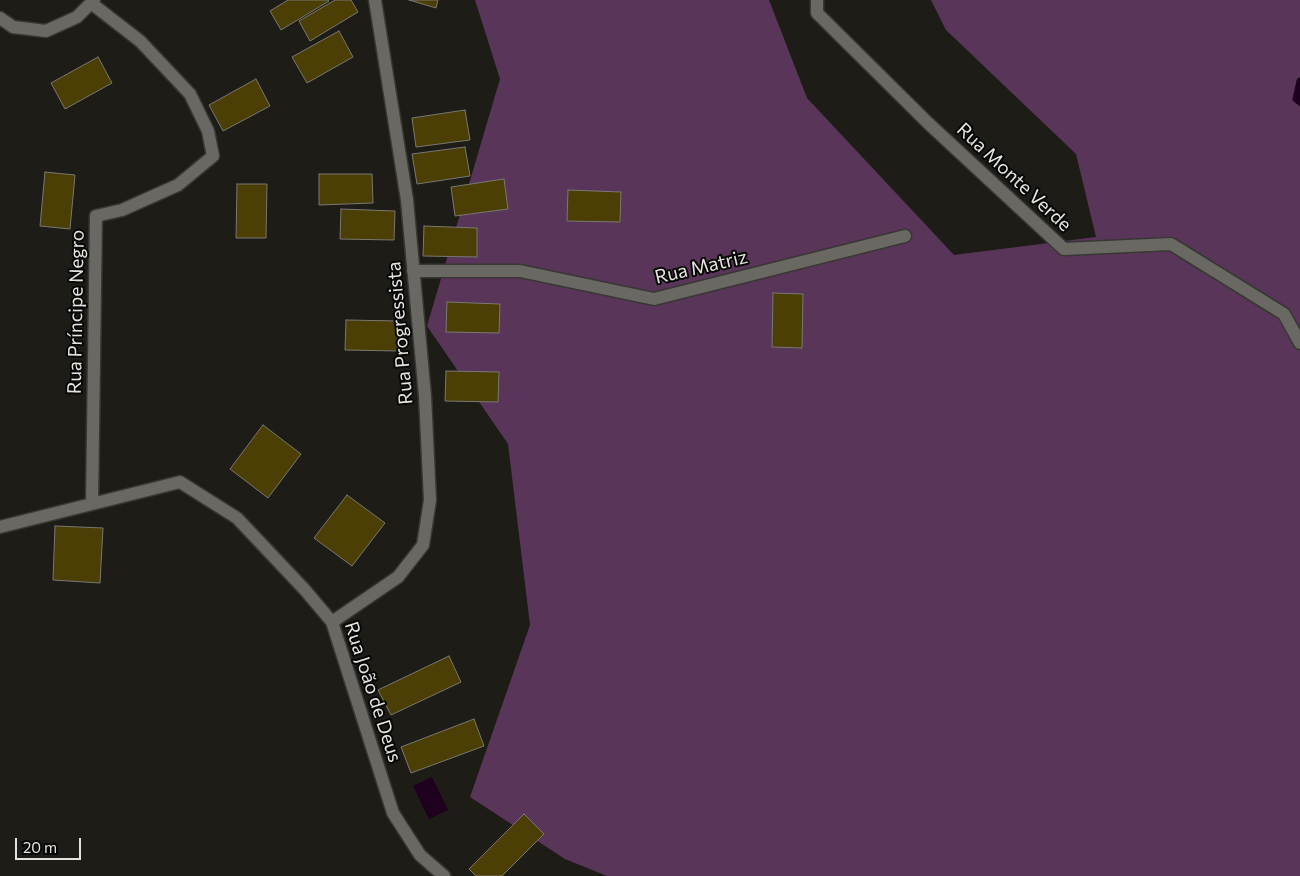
<!DOCTYPE html>
<html>
<head>
<meta charset="utf-8">
<style>
	body { margin:0 }
	#map { position:relative; width:1300px; height:876px; overflow:hidden; background:#1d1c17; font-family:Commissioner,sans-serif }
	canvas { display:block }
	.scale { position:absolute; left:15px; top:838px; width:66px; height:22px; box-sizing:border-box; border:2px solid #e4e3e0; border-top:0; padding-left:6px; font-size:15px; line-height:18px; white-space:nowrap; color:#e4e3e0; -webkit-text-stroke:4px #070705; paint-order:stroke }
</style>
</head>
<body>
<div id="map">
<canvas width="1300" height="876"></canvas>
<div class="scale">20 m</div>
</div>
<script>
const context = document.querySelector('canvas').getContext('2d');
context.lineJoin = 'round';
function fill(path, color) { context.fillStyle = color; context.fill(path, 'evenodd'); }
const shape = rows => new Path2D(rows.map(r => 'M' + r).join(''));
function trace(path, color, width, dash) { context.strokeStyle = color; context.lineWidth = width; context.lineCap = dash ? 'butt' : 'round'; context.setLineDash(dash || []); context.stroke(path); }
function drawText(font, color, halo, rows, align = 'center') {
  context.font = font + ' Commissioner,sans-serif'; context.lineWidth = 4; context.setLineDash([]); context.textBaseline = 'middle'; context.strokeStyle = halo; context.fillStyle = color; for (const [text, x, y, turn = 0] of rows) {
    context.save(); context.translate(x, y); context.rotate((+turn || 0) * Math.PI / 180); context.textAlign = isNaN(turn) ? turn : align; if (halo) context.strokeText(text, 0, 0); context.fillText(text, 0, 0); context.restore();
  }
}
fill(shape([
	[475,0,769,0,807,98,954,255,1096,237,1076,154,946,30,931,0,1300,0,1300,876,607,876,565,859,470,797,530,625,508,444,427,326,500,79]
]), '#593659');
fill(shape([
	[432,777,448,810,429,819,413,786]
]), '#1d011e');
trace(shape([
	[1300,81,1296,99,1300,102]
]), '#1d011e', 7);
const building = shape([
	[288,0,328,0,329,1,281,30,270,11,288,0],
	[335,0,351,0,358,12,310,41,299,21,335,0],
	[409,0,438,0,436,8,409,0],
	[339,31,353,57,307,83,292,57,339,31],
	[98,57,112,83,65,109,51,83,98,57],
	[256,79,270,106,223,131,209,105,256,79],
	[465,110,470,140,416,147,412,118,465,110],
	[465,147,470,176,417,184,412,154,465,147],
	[45,172,75,175,70,229,40,226,45,172],
	[319,174,372,174,373,203,319,205,319,174],
	[504,179,508,209,455,216,451,187,504,179],
	[237,184,267,184,266,238,236,238,237,184],
	[568,190,621,192,620,222,567,221,568,190],
	[341,209,395,211,394,240,340,239,341,209],
	[424,226,477,228,477,257,423,256,424,226],
	[773,293,803,294,802,348,772,347,773,293],
	[447,302,500,304,499,333,446,332,447,302],
	[346,320,399,321,398,351,345,350,346,320],
	[446,371,499,372,498,402,445,401,446,371],
	[263,425,301,454,268,498,230,469,263,425],
	[347,495,385,523,352,566,314,538,347,495],
	[55,526,103,528,100,583,53,580,55,526],
	[449,656,461,682,391,715,378,690,449,656],
	[474,719,484,746,411,773,401,747,474,719],
	[524,814,544,834,502,876,476,876,469,869,524,814]
]);
fill(building, '#4b3f06');
trace(building, '#797872', 1);
const street = shape([
	[817,0,817,13,928,123,1064,249,1171,244,1284,314,1300,343],
	[91,3,140,41,190,94,208,131,213,156,178,185,122,210,96,216,92,504],
	[0,18,13,27,46,31,77,17,94,0],
	[413,271,520,271,654,299,905,236],
	[0,527,180,482,237,518,305,590,332,622,393,813,420,855,444,876],
	[332,622,398,577,423,545,430,500,425,396,407,200,375,0]
]);
trace(street, '#383734', 15);
trace(street, '#696862', 12);
drawText('19px', '#e4e3e0', '#070705', [
	["Rua Monte Verde",1014,177,43],
	["Rua Matriz",701,267,-13],
	["Rua Príncipe Negro",76,312,-89],
	["Rua Progressista",400,333,-95],
	["Rua João de Deus",373,692,72]
]);
</script>
</body>
</html>
